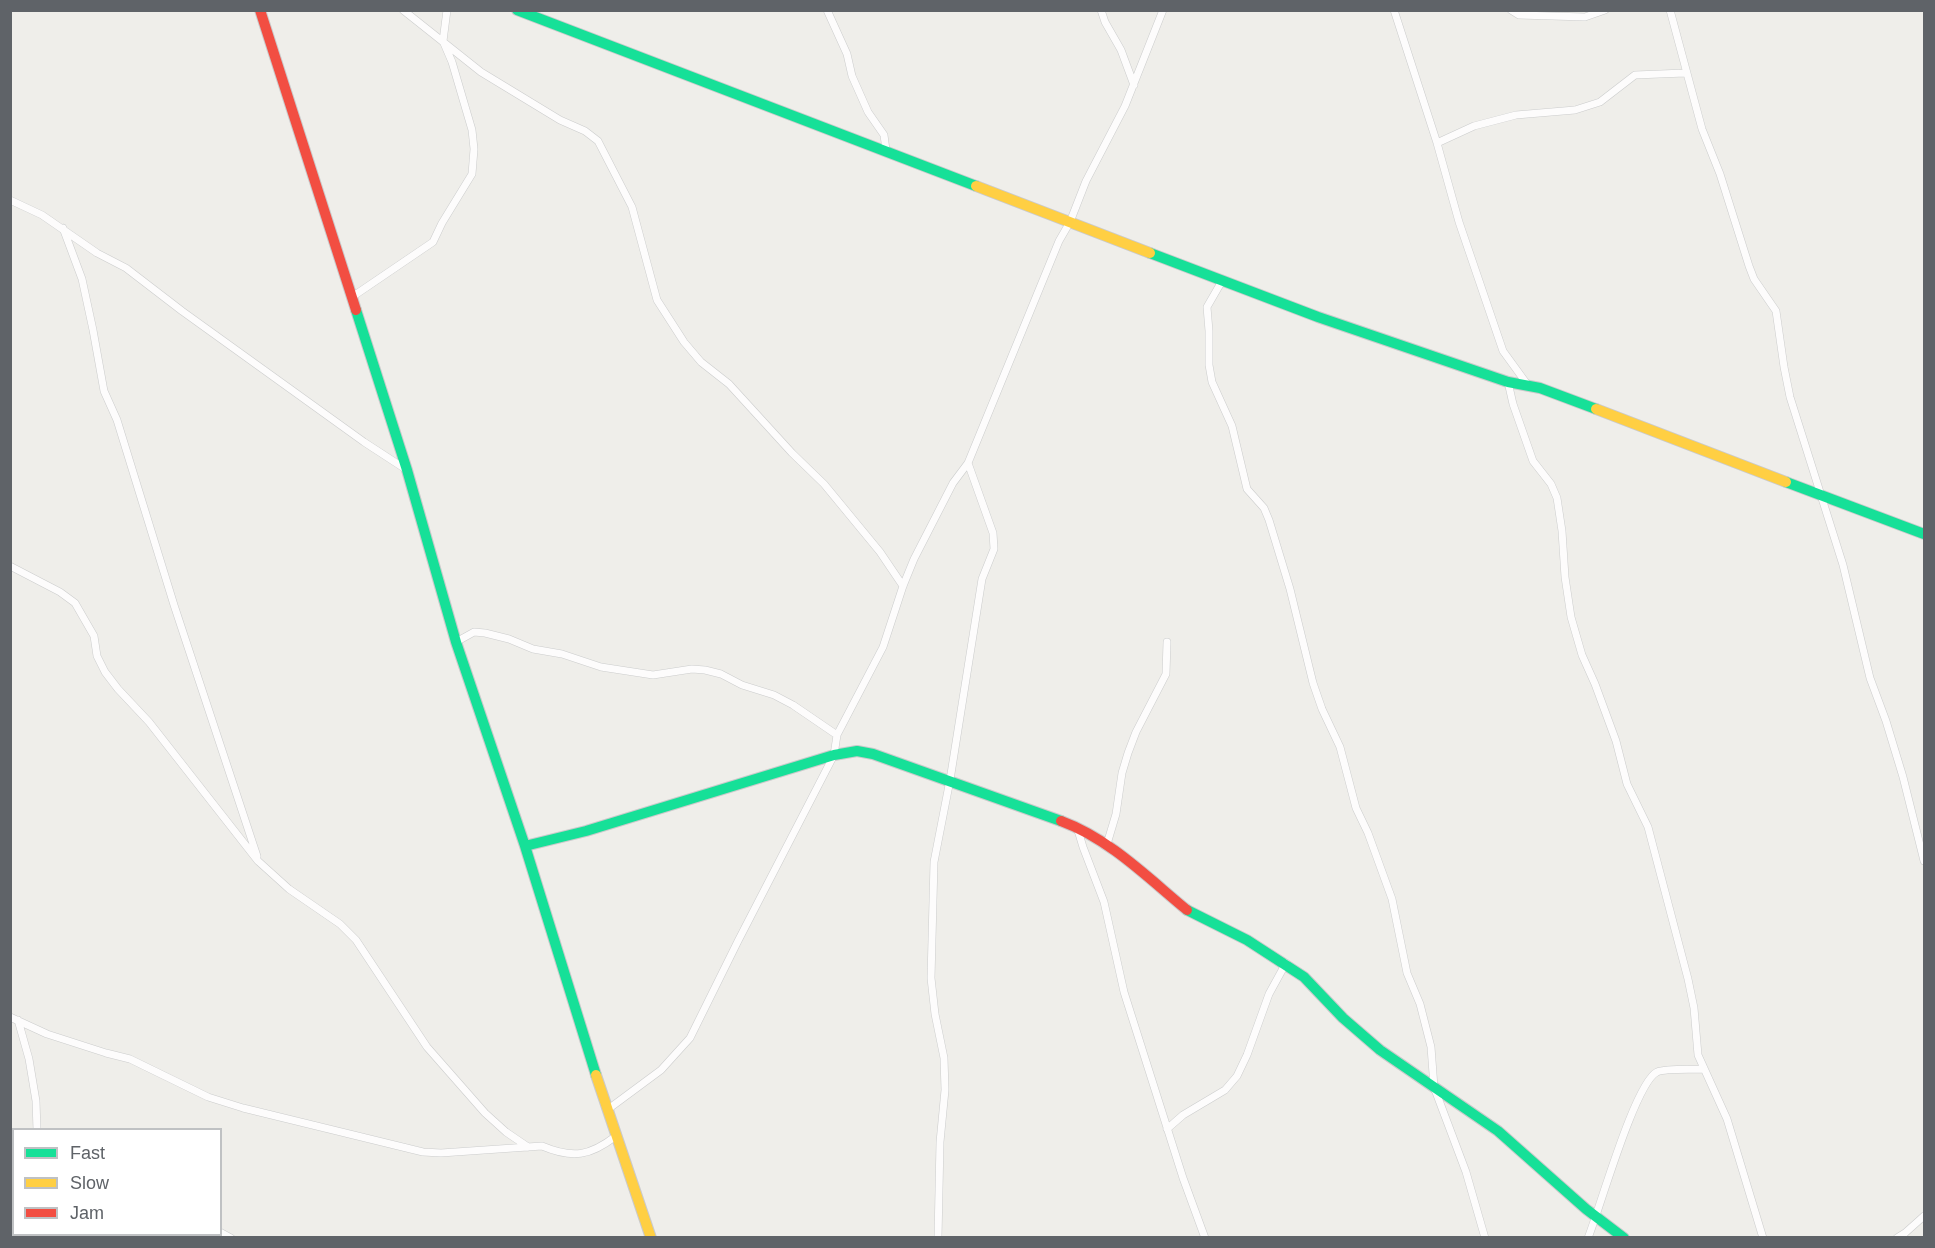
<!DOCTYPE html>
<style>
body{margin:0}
#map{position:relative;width:1935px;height:1248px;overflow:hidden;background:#efeeea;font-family:Arial,sans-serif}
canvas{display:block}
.frame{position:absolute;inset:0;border:12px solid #5f6368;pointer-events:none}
.legend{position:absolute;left:12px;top:1128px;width:210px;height:108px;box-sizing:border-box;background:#fff;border:2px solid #bfc1c3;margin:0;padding:8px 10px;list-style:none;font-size:18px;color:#5f6368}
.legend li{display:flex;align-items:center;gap:12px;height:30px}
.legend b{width:30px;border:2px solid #bfc1c3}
</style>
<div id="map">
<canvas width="1935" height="1248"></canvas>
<div class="frame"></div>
<ul class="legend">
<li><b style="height:8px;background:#16e098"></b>Fast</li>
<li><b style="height:8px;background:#ffcf43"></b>Slow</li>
<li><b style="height:8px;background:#f24e42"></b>Jam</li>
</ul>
</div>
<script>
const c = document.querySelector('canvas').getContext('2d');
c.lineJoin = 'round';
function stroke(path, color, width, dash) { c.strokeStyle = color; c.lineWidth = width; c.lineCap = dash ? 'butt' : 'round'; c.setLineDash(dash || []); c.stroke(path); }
const street = new Path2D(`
 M403 10 481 72 560 120 585 131 598 141 632 207 657 300 684 342 701 362 729 384 792 453 824 484 880 552 903 586
 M827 10 847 54 852 76 868 112 884 135 886 150
 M1101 10 1105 22 1121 50 1134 85
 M1394 10 1437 143 1459 222 1503 351 1527 384
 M1511 10 1519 15 1585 17 1605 10
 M1670 10 1702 129 1720 174 1749 266 1754 279 1776 311 1784 367 1790 397 1843 565 1870 678 1886 721 1903 777 1924 861
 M1437 143 1474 126 1516 115 1575 110 1600 102 1635 75 1685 73
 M10 200 42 215 97 253 126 268 182 311 364 442 407 470
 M63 228 82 279 93 330 104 391 117 420 174 605 257 856
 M1222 281 1207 307 1209 331V365L1212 382 1232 426 1247 489 1264 508 1269 520 1290 589 1313 683 1322 709 1340 747 1356 808 1368 833 1392 899 1407 973 1420 1004 1431 1047 1434 1087 1466 1172 1485 1238
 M352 297 433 242 442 223 472 174 474 149 472 130 452 62 443 41 447 10
 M1508 382 1513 404 1533 461 1551 484 1557 498 1562 531 1565 577 1571 617 1582 655 1595 684 1616 741 1627 784 1648 827 1688 979 1694 1008 1698 1055 1727 1119 1763 1238
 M10 566 60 592 75 603 94 636 97 656 105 672 118 689 149 722 258 861 289 889 340 924 356 940 427 1047 485 1113 506 1132 528 1147
 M456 642 474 632 485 633 509 639 533 649 562 654 601 667 653 675 692 669 705 670 721 674 742 685 774 695 793 705 837 735
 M1077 827 1083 847 1104 902 1124 992 1183 1178 1205 1238
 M1107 844 1116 814 1122 773 1128 753 1136 732 1166 674 1167 642
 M10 1017 47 1034 106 1053 130 1059 208 1097 243 1108 423 1152 441 1153 542 1146C573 1159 590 1156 616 1136
 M18 1020 29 1059 36 1101 37 1130
 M607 1110 661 1070 690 1038 738 941 834 755 837 735 883 647 903 586 914 559 953 483 968 463 1059 241 1070 222 1086 181 1125 106 1163 10
 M1167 1129 1183 1115 1225 1090 1237 1076 1247 1055 1269 994 1286 963
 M220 1232 231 1238
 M73 1234 74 1238
 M131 1238 140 1234
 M938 1238 940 1142 945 1090 944 1058 935 1014 931 978 934 862 950 780 982 579 994 549 993 533 968 463
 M1588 1238C1600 1208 1635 1083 1657 1072 1667 1068 1692 1070 1703 1069
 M1897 1238 1905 1233 1924 1216`);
const fast = new Path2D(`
 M517 10 976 186
 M1150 253 1318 317 1508 382 1540 388 1596 409
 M356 310 407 470 456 642 525 846 596 1075
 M1786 482 1924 534
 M525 846 586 831 834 755 857 751 873 754 1061 821
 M1187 910 1247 940 1304 977 1343 1018 1380 1050 1498 1131 1586 1209 1624 1238`);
const slow = new Path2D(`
 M976 186 1150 253
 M1596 409 1786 482
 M596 1075 651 1238`);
const jam = new Path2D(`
 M260 10 356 310
 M1061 821C1110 839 1148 878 1187 910`);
stroke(street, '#cbcccc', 8);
stroke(fast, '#cacacb', 12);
stroke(slow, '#cacacb', 12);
stroke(jam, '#cacacb', 12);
stroke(street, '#fdfcfc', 7);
stroke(fast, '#16e098', 10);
stroke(slow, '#ffcf43', 10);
stroke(jam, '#f24e42', 10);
</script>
